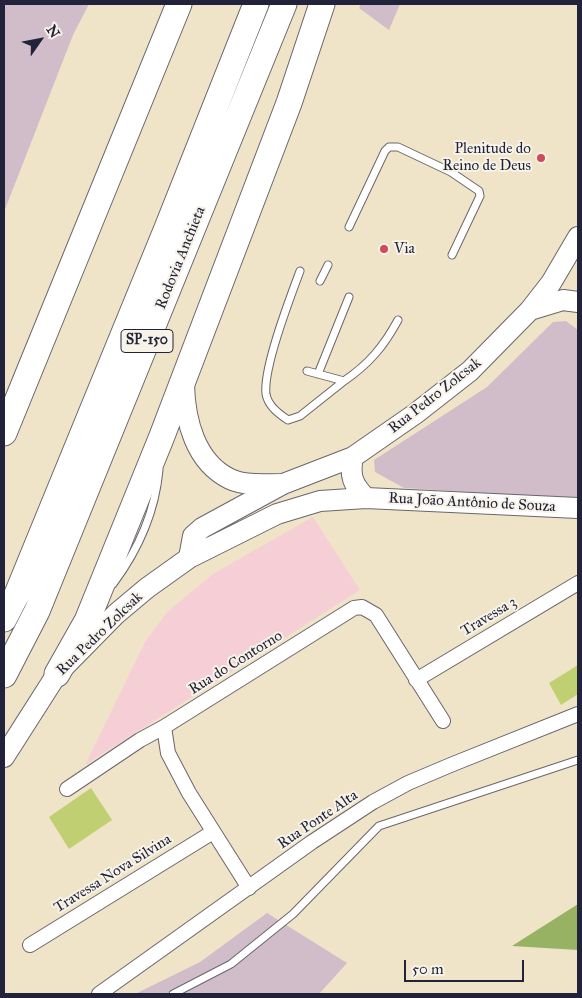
<!DOCTYPE html>
<meta charset="utf-8">
<style>
body{margin:0}
#map{position:relative;width:582px;height:998px;overflow:hidden;background:#efe4c8;font-family:"IM FELL Great Primer",serif}
canvas{display:block}
.frame{position:absolute;inset:0;border:5px solid #22223b;pointer-events:none}
.north{position:absolute;left:15px;top:15px;width:50px;height:50px;-webkit-text-stroke:4px #f7f3e8;paint-order:stroke;rotate:57deg;font-size:14px;font-weight:700;line-height:20px;text-align:center;color:#22223b}
.north::after{content:'';display:block;margin:auto;width:18px;height:22px;background:#22223b;clip-path:polygon(50% 0,100% 100%,50% 72%,0 100%)}
.scale{position:absolute;left:404px;top:960px;width:120px;height:22px;box-sizing:border-box;border:2px solid #22223b;border-top:0;padding-left:6px;font-size:15px;line-height:18px;white-space:nowrap;color:#22223b;-webkit-text-stroke:4px #f7f3e8;paint-order:stroke}
</style>
<div id="map">
<canvas width="582" height="998"></canvas>
<div class="frame"></div>
<div class="north">N</div>
<div class="scale">50 m</div>
</div>
<script>
const c = document.querySelector('canvas').getContext('2d');
c.lineJoin = 'round';
function fillPath(path, color) { c.fillStyle = color; c.fill(path, 'evenodd'); }
function stroke(path, color, width, dash) { c.strokeStyle = color; c.lineWidth = width; c.lineCap = dash ? 'butt' : 'round'; c.setLineDash(dash || []); c.stroke(path); }
function label(font, color, halo, rows, align = 'center') {
  c.font = font + ' "IM FELL Great Primer",serif'; c.lineWidth = 4; c.setLineDash([]); c.textBaseline = 'middle'; c.strokeStyle = halo; c.fillStyle = color; for (const [text, x, y, turn = 0] of rows) {
    c.save(); c.translate(x, y); c.rotate((+turn || 0) * Math.PI / 180); c.textAlign = isNaN(turn) ? turn : align; if (halo) c.strokeText(text, 0, 0); c.fillText(text, 0, 0); c.restore();
  }
}
fillPath(new Path2D(`
 M313 517 360 590 85 765 145 642 167 612 213 574Z`), '#f6cfd6');
fillPath(new Path2D(`
 M4 4H89L73 35 4 212Z
 M361 4H400L389 30 359 8Z
 M566 321 578 330V499L404 488 375 472 374 460 487 387 553 322Z
 M267 913 347 963 319 994H135L200 962Z`), '#d1bdc9');
fillPath(new Path2D(`
 M578 665V694L561 705 549 683Z
 M91 788 112 820 69 849 49 817Z`), '#bfcf71');
fillPath(new Path2D(`
 M578 904V950L512 946Z`), '#97b263');
const service = new Path2D(`
 M349 227 385 151 389 147H398L451 172 479 191 480 196 452 255
 M300 271C290 298 263 368 266 394 268 406 279 414 288 420L300 416 344 381
 M320 281 328 265
 M307 371 344 381C369 364 384 346 398 320
 M318 374 349 297
 M113 584C139 549 155 513 159 470
 M173 994 231 964 293 914 379 826 578 760`);
const minor = new Path2D(`
 M416 680 578 583
 M164 727 168 753 189 793 249 888
 M67 789 140 740 164 727 354 608 362 607 376 615 443 721
 M30 945 213 832
 M99 994 312 842 373 802 408 783 453 764 578 714`);
const secondary = new Path2D(`
 M530 310 551 283 578 237
 M184 385C185 420 195 462 230 479 245 486 264 484 281 484
 M353 457C349 476 353 485 366 498
 M189 558 193 536 202 528 283 484 353 457 415 414 470 371 530 310 563 300 578 302
 M4 757 57 674 116 614 147 588 189 558 277 514 320 501 366 498 578 508`);
const motorway = new Path2D(`
 M4 433 179 4
 M4 619 17 594 167 228 256 4
 M57 674 87 621 162 436 289 103 322 4
 M4 675 37 611 284 4`);
stroke(service, '#6a666c', 9);
stroke(minor, '#6a666c', 16);
stroke(secondary, '#6a666c', 22);
stroke(motorway, '#6a666c', 27);
stroke(service, '#fff', 7);
stroke(minor, '#fff', 14);
stroke(secondary, '#fff', 20);
stroke(motorway, '#fff', 25);
for (const [x, y, r, color] of [
 [541,158,5,"#d1495b"],
 [384,249,5,"#d1495b"]
]) { const dot = new Path2D(); dot.arc(x, y, r, 0, 2 * Math.PI); c.fillStyle = color; c.fill(dot); stroke(dot, '#f7f3e8', 2); }
for (const [x, y, w] of [
 [147,341,52]
]) { const box = new Path2D(); box.roundRect(x - w / 2, y - 11.5, w, 23, 4); c.fillStyle = '#f7f3e8'; c.fill(box); stroke(box, '#22223b', 1); }
label('bold 14px', '#22223b', null, [
 ["SP-150",147,341]
]);
label('15px', '#22223b', '#f7f3e8', [
 ["Plenitude do",531,149],
 ["Reino de Deus",531,166],
 ["Via",394,249,"left"]
], 'right');
label('15px', '#22223b', '#f7f3e8', [
 ["Rodovia Anchieta",181,258,-68],
 ["Rua Pedro Zolcsak",435,396,-38],
 ["Rua João Antônio de Souza",472,503,3],
 ["Travessa 3",489,617,-31],
 ["Rua Pedro Zolcsak",100,634,-44],
 ["Rua do Contorno",236,663,-32],
 ["Rua Ponte Alta",318,820,-34],
 ["Travessa Nova Silvina",113,874,-32]
]);
</script>
